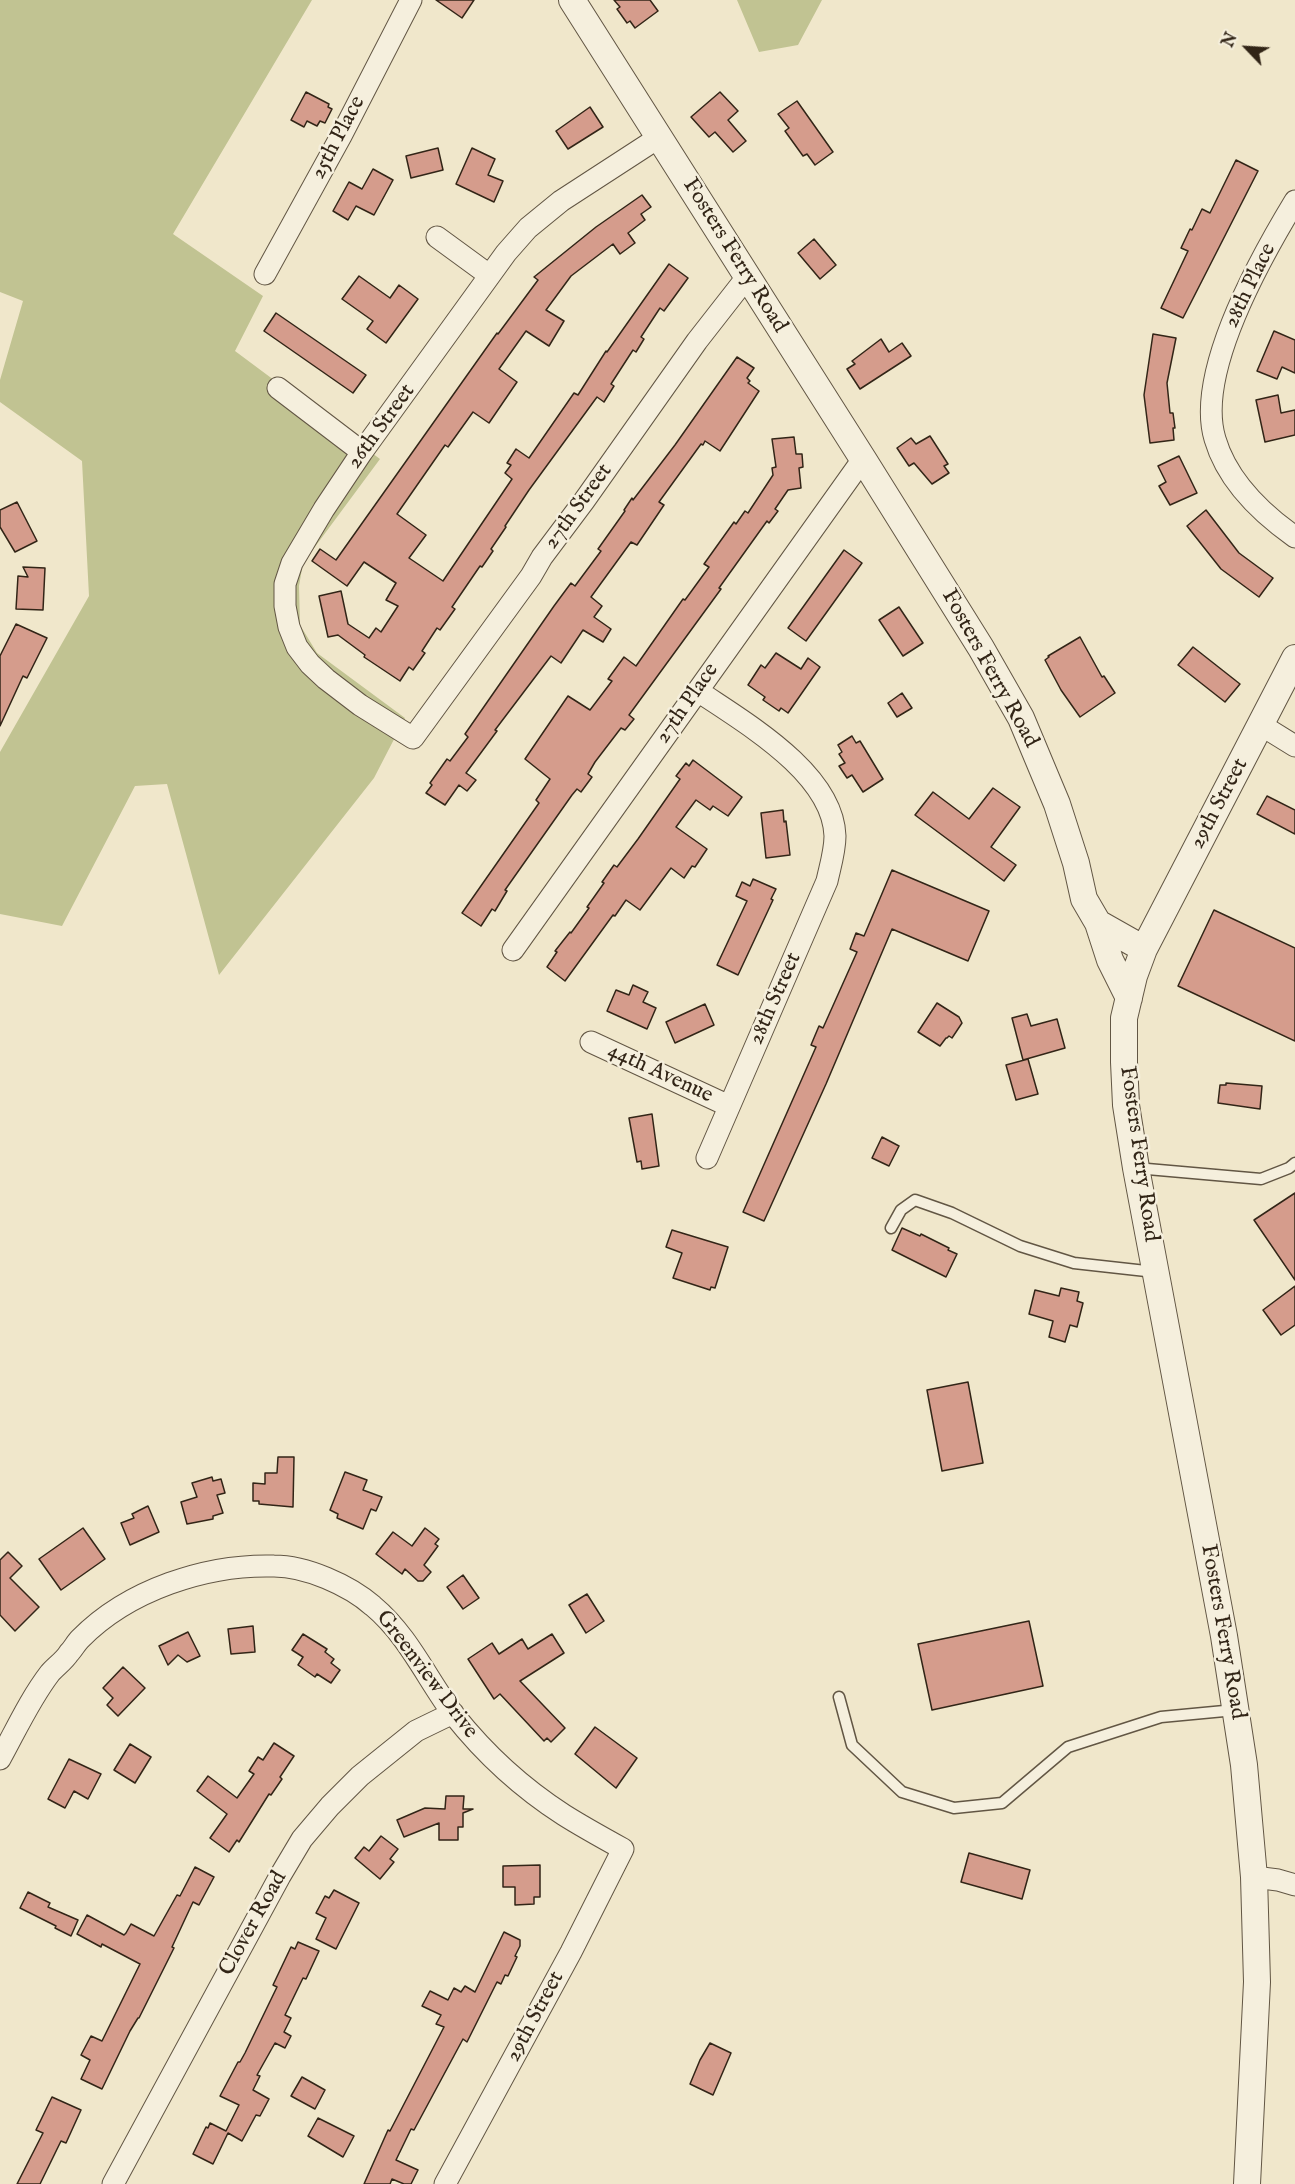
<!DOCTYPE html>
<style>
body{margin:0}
#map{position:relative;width:1295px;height:2184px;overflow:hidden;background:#f0e7cb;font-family:"IM FELL English",serif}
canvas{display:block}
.north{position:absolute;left:1217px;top:18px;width:60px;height:60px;-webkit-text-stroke:4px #f5efdd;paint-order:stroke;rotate:295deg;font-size:16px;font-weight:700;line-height:24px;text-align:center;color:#322517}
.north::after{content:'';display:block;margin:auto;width:21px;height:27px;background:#322517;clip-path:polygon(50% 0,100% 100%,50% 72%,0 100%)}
</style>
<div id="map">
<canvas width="1295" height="2184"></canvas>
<div class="north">N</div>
</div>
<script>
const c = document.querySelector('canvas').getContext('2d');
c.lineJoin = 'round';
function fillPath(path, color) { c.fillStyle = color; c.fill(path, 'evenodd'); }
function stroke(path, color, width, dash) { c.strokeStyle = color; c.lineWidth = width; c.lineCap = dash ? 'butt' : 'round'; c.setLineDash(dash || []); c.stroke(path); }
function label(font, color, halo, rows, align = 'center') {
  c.font = font + ' "IM FELL English",serif'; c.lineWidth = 5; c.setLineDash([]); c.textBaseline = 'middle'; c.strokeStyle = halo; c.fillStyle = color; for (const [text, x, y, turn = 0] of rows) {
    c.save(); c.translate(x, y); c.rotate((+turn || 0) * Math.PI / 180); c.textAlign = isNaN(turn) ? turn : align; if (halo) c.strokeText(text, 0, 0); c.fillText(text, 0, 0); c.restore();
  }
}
fillPath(new Path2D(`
 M0 0H312L173 234 263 296 235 351 380 459 303 563 299 586 300 625 317 653 405 718 374 778 219 975 167 784 135 786 62 926 0 914V752L89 596 82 461 0 402V380L23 301 0 292Z
 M737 0H822L798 45 759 52Z`), '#c1c392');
const building = new Path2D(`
 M436 0H474L462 18Z
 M614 0H650L658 11 635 28 630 21 627 23 617 9 620 7Z
 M306 92 329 104 328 107 332 109 325 123 320 121 317 126 307 121 304 127 291 120Z
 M720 92 738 111 728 120 746 141 733 152 715 132 709 137 691 117Z
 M797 101 833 152 815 165 807 154 803 156 785 131 789 128 778 114Z
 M590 107 603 127 568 149 556 131Z
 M438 148 443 170 411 178 406 156Z
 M472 148 495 159 488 175 503 181 494 202 456 184Z
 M1236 160 1258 171 1183 318 1161 308 1188 251 1181 248 1190 229 1192 230 1202 209 1210 213Z
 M373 169 393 180 374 215 356 206 348 220 333 211 349 182 362 189Z
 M642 195 651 207 641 214 645 220 628 233 635 243 620 254 613 244 571 276 546 310 564 321 549 346 526 331 499 369 517 382 489 423 473 412 448 447 445 445 397 514 426 535 409 558 443 581 512 479 505 473 511 465 507 463 516 449 529 458 574 393 578 395 606 351 607 352 669 264 688 278 664 311 660 308 641 337 644 339 636 352 633 350 611 384 614 386 604 402 597 397 529 490 505 526 506 527 491 549 493 551 482 567 480 566 452 607 455 609 440 630 437 628 422 651 425 653 413 670 409 667 400 681 364 657 365 655 338 635 328 637 319 596 341 591 348 624 369 638 376 628 381 632 398 606 386 600 396 583 364 562 347 586 312 561 320 549 336 560 497 333 498 334 538 280 534 277 596 227Z
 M814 239 836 265 820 279 798 253Z
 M359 276 390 298 399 285 418 299 386 343 367 329 373 321 342 299Z
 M276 313 366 375 353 393 264 331Z
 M1274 331 1295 340V373L1282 367 1277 379 1257 371Z
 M1153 334 1176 338 1167 383 1170 413H1173L1175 428H1173L1174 440 1150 443 1144 395Z
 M881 339 889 352 902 343 911 356 860 389 847 369 855 364 852 361Z
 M737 357 754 368 747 378 750 381 748 383 759 391 720 451 705 441 703 445 701 444 659 502 664 505 637 545 631 542 591 597 602 606 594 617 611 629 603 642 583 630 561 663 551 656 495 730 497 731 466 773 476 780 467 791 459 785 445 805 426 793 432 785 430 783 447 759 450 761 468 737 465 734 554 606 571 583 575 586 601 551 598 549 625 511 624 510 632 498 633 500 675 445Z
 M1278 395 1281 413 1295 410V435L1265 442 1256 400Z
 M930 436 948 464 944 466 949 473 932 484 914 463 909 466 897 448 911 438 916 444Z
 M794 437 796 454H802L803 467 799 468 801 488 788 490 775 509 778 511 769 523 767 521 719 588 721 589 629 715 634 719 625 730 621 728 595 762 588 774 592 777 581 792 577 789 572 795 505 890 507 891 495 911 492 909 481 926 462 913 539 803 536 800 550 779 525 759 568 696 590 710 612 681 608 679 624 657 636 666 683 599 685 600 709 567 704 564 734 522 736 524 745 511 748 513 773 475 772 468 776 467 772 439Z
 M1179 456 1197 493 1170 505 1159 486 1166 482 1158 466Z
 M17 502 37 541 15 552 0 527V510Z
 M1206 510 1239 553 1273 578 1259 597 1221 569 1187 526Z
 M844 550 862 563 806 641 788 628Z
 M23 567 45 568 43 610 16 609 18 576 28 577Z
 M899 607 923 643 903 656 879 620Z
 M16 624 47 638 27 678 23 676 0 726V656Z
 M1080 637 1102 677 1104 676 1115 693 1080 717 1061 690 1045 660 1049 657 1048 656Z
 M1193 647 1240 684 1225 702 1178 665Z
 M776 653 801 669 808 658 820 667 788 713 781 708 779 711 763 700 765 697 748 685 761 665 765 668Z
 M902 693 912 708 897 717 888 703Z
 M852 736 856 743 860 741 883 779 863 792 852 775 847 778 839 766 845 763 839 754 842 752 838 745Z
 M693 760 742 797 728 816 713 806 710 810 696 800 676 827 707 849 695 867 692 866 684 878 671 868 640 910 626 900 615 916 613 915 565 981 547 967 557 952 555 951 570 932 571 933 589 908 587 907 604 883 602 882 614 865 617 867 638 839 680 779 676 776 686 763 689 766Z
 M993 788 1020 807 991 847 1016 865 1004 881 915 815 933 792 969 819Z
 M1267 796 1295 810V834L1257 814Z
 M783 810 784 822 786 821 790 855 766 858 761 813Z
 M892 870 989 911 968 961 892 929 826 1084 764 1221 743 1212 816 1047 811 1045 819 1026 823 1028 857 952 850 949 856 933 864 936Z
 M753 879 776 889 771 899 773 900 738 975 717 965 747 901 736 896 742 882 750 886Z
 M1214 910 1295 948V1041L1178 986Z
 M633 985 648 992 643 1002 656 1008 647 1029 607 1011 616 990 629 995Z
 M937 1003 959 1017 962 1023 952 1038 949 1036 947 1038H946L940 1046 918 1032Z
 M705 1004 714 1025 675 1043 666 1022Z
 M1027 1014 1031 1026 1057 1019 1065 1048 1023 1060 1012 1018Z
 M1028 1059 1038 1094 1016 1100 1006 1065Z
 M1226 1083 1262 1086 1260 1109 1218 1103 1220 1085H1226Z
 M652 1114 659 1166 642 1169 641 1161 637 1162 629 1118Z
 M882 1137 899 1146 889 1166 872 1158Z
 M1295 1193V1280L1254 1220Z
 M902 1228 920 1236 921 1234 949 1248 948 1250 957 1254 946 1277 892 1250Z
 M672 1230 728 1247 715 1288 711 1287 710 1290 673 1278 682 1253 666 1247Z
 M1295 1286V1325L1281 1335 1263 1310Z
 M1061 1288 1079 1292 1077 1301 1083 1303 1077 1327 1070 1325 1065 1342 1049 1337 1053 1321 1029 1314 1035 1290 1059 1296Z
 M968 1382 983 1463 942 1471 927 1390Z
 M278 1457H294L293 1507 259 1504V1501H253V1483L265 1484V1473H277Z
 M345 1472 367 1480 363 1490 382 1497 376 1511 371 1509 363 1529 337 1518 338 1514 330 1510Z
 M212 1477 213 1481 221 1479 225 1493 217 1495 223 1513 213 1516V1519L187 1524 181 1502 197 1497 192 1483Z
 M148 1506 159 1532 130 1545 121 1523 134 1518 132 1514Z
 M83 1528 105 1559 61 1590 39 1559Z
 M425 1528 439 1539 435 1544 438 1546 424 1565 431 1572 423 1581H418L405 1569 402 1574 376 1554 393 1532 412 1546Z
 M8 1552 22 1566 10 1578 39 1607 15 1631 0 1615V1560Z
 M463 1575 479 1598 463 1609 447 1587Z
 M587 1594 604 1621 586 1633 569 1605Z
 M1029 1621 1043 1686 932 1710 918 1644Z
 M253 1626 255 1652 231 1654 228 1629Z
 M188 1632 200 1656 187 1662 178 1655 168 1665 159 1646Z
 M303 1634 327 1649 325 1652 334 1659 331 1663 340 1670 331 1683 317 1674 315 1677 298 1665 303 1657 292 1650Z
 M552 1634 564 1653 520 1681 565 1728 551 1742 547 1738 544 1741 500 1694 494 1699 468 1659 492 1643 499 1654 522 1639 528 1649Z
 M123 1667 145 1688 118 1716 107 1705 113 1698 103 1688Z
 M595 1727 637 1758 616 1788 575 1754Z
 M274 1743 294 1756 280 1777 282 1779 271 1795 269 1794 239 1842 237 1840 229 1852 210 1838 227 1814 197 1791 208 1776 237 1798 254 1774 249 1771 258 1757 263 1760Z
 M130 1744 151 1757 135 1783 114 1770Z
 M69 1759 101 1774 88 1799 74 1791 65 1808 48 1799Z
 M446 1796H464L463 1809H473L463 1813V1827H458V1840H439V1823L404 1837 397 1820 425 1808 445 1809Z
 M381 1836 398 1849 390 1859 394 1862 380 1879 355 1858 364 1847 369 1851Z
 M969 1853 1030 1870 1022 1899 961 1882Z
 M540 1865V1897H534V1904L515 1905V1887H503V1866Z
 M195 1867 214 1877 199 1905 193 1902 172 1947 174 1948 139 2018H138L130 2031 102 2089 81 2079 90 2060 81 2055 91 2036 102 2041 140 1964 102 1944 101 1947 77 1934 87 1915 124 1935 126 1933 131 1924 154 1936 177 1895 180 1896Z
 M334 1890 359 1903 336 1949 316 1939 326 1918 316 1913 325 1896 329 1898Z
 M28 1892 50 1903 48 1907 78 1920 71 1936 55 1928 56 1926 20 1908Z
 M504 1932 520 1940V1946L515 1956 517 1957 508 1976 505 1975 501 1984 497 1982 467 2042 463 2039 414 2130 411 2129 396 2160 418 2170 411 2184H404L392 2179 390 2184H364L388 2130 390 2131 444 2027 436 2024 441 2015 422 2006 430 1991 448 2000 454 1988 461 1992 465 1986 475 1992Z
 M298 1942 319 1951 306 1979 303 1978 285 2015 291 2018 284 2032 291 2036 285 2048 275 2043 257 2075 260 2076 253 2090 269 2099 260 2116 256 2115 242 2141 228 2133 213 2164 193 2154 206 2127 208 2128 210 2123 226 2131 239 2105 220 2096 238 2062H240L245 2053 277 1987 273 1985 291 1947 295 1949Z
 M710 2043 731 2053 713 2095 690 2084 700 2060Z
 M302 2077 325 2090 315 2109 291 2096Z
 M52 2097 81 2110 66 2143 61 2141 40 2184H17L43 2133 36 2130Z
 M318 2118 354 2136 343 2157 308 2136Z`);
fillPath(building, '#d59c8c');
stroke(building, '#322517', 1.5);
const service = new Path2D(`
 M1136 1168 1261 1179 1289 1168 1295 1163
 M891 1228 901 1210 915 1200 952 1213 1020 1246 1074 1263 1155 1272
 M839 1697 852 1745 902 1792 954 1808 1002 1803 1068 1747 1161 1717 1235 1710`);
const minor = new Path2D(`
 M658 138 561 201 528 228 506 253 362 452 324 509 292 563 285 584V606L289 627 297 647 310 664 326 679 360 705 413 738 531 576 542 557 584 501 697 341 747 277
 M1295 201C1261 257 1195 373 1215 439 1227 480 1261 513 1295 537
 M437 237 489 275
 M265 274 341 136 411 0
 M278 388 362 452
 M698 691C745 723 833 773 835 836 835 851 830 867 827 881L707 1158
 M1261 725 1295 746
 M513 950 863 459
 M591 1042 729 1106
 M0 1759C16 1730 30 1699 50 1673 56 1666 64 1661 69 1653 73 1649 76 1643 80 1639 128 1590 206 1564 274 1566 306 1566 349 1585 373 1606 408 1635 427 1679 454 1715 485 1754 522 1788 564 1815 583 1827 603 1838 623 1849L571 1952 445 2184
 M1254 1877 1278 1880 1295 1885
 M113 2184 280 1876 302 1839 330 1806 360 1776 416 1731 453 1713`);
const tertiary = new Path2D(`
 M572 0 863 459 981 648 1021 718 1057 804 1076 863 1084 899 1098 923 1144 949
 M1098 923 1110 960 1129 998
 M1247 2184 1257 1982 1254 1877 1244 1765 1224 1636 1136 1168 1126 1105 1124 1062V1018L1134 976 1144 949 1295 658`);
stroke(service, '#625644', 13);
stroke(minor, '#625644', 23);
stroke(tertiary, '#625644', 28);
stroke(service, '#f5efdd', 10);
stroke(minor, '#f5efdd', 21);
stroke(tertiary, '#f5efdd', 26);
label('22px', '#322517', '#f5efdd', [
 ["25th Place",339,138,-62],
 ["Fosters Ferry Road",734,256,58],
 ["28th Place",1251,286,-64],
 ["26th Street",382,427,-54],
 ["27th Street",579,507,-54],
 ["Fosters Ferry Road",989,669,61],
 ["27th Place",688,704,-55],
 ["29th Street",1220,804,-62],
 ["28th Street",776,999,-66],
 ["44th Avenue",660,1074,25],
 ["Fosters Ferry Road",1138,1154,82],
 ["Fosters Ferry Road",1222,1632,80],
 ["Greenview Drive",426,1675,53],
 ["Clover Road",254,1924,-61],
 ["29th Street",536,2017,-62]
]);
</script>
